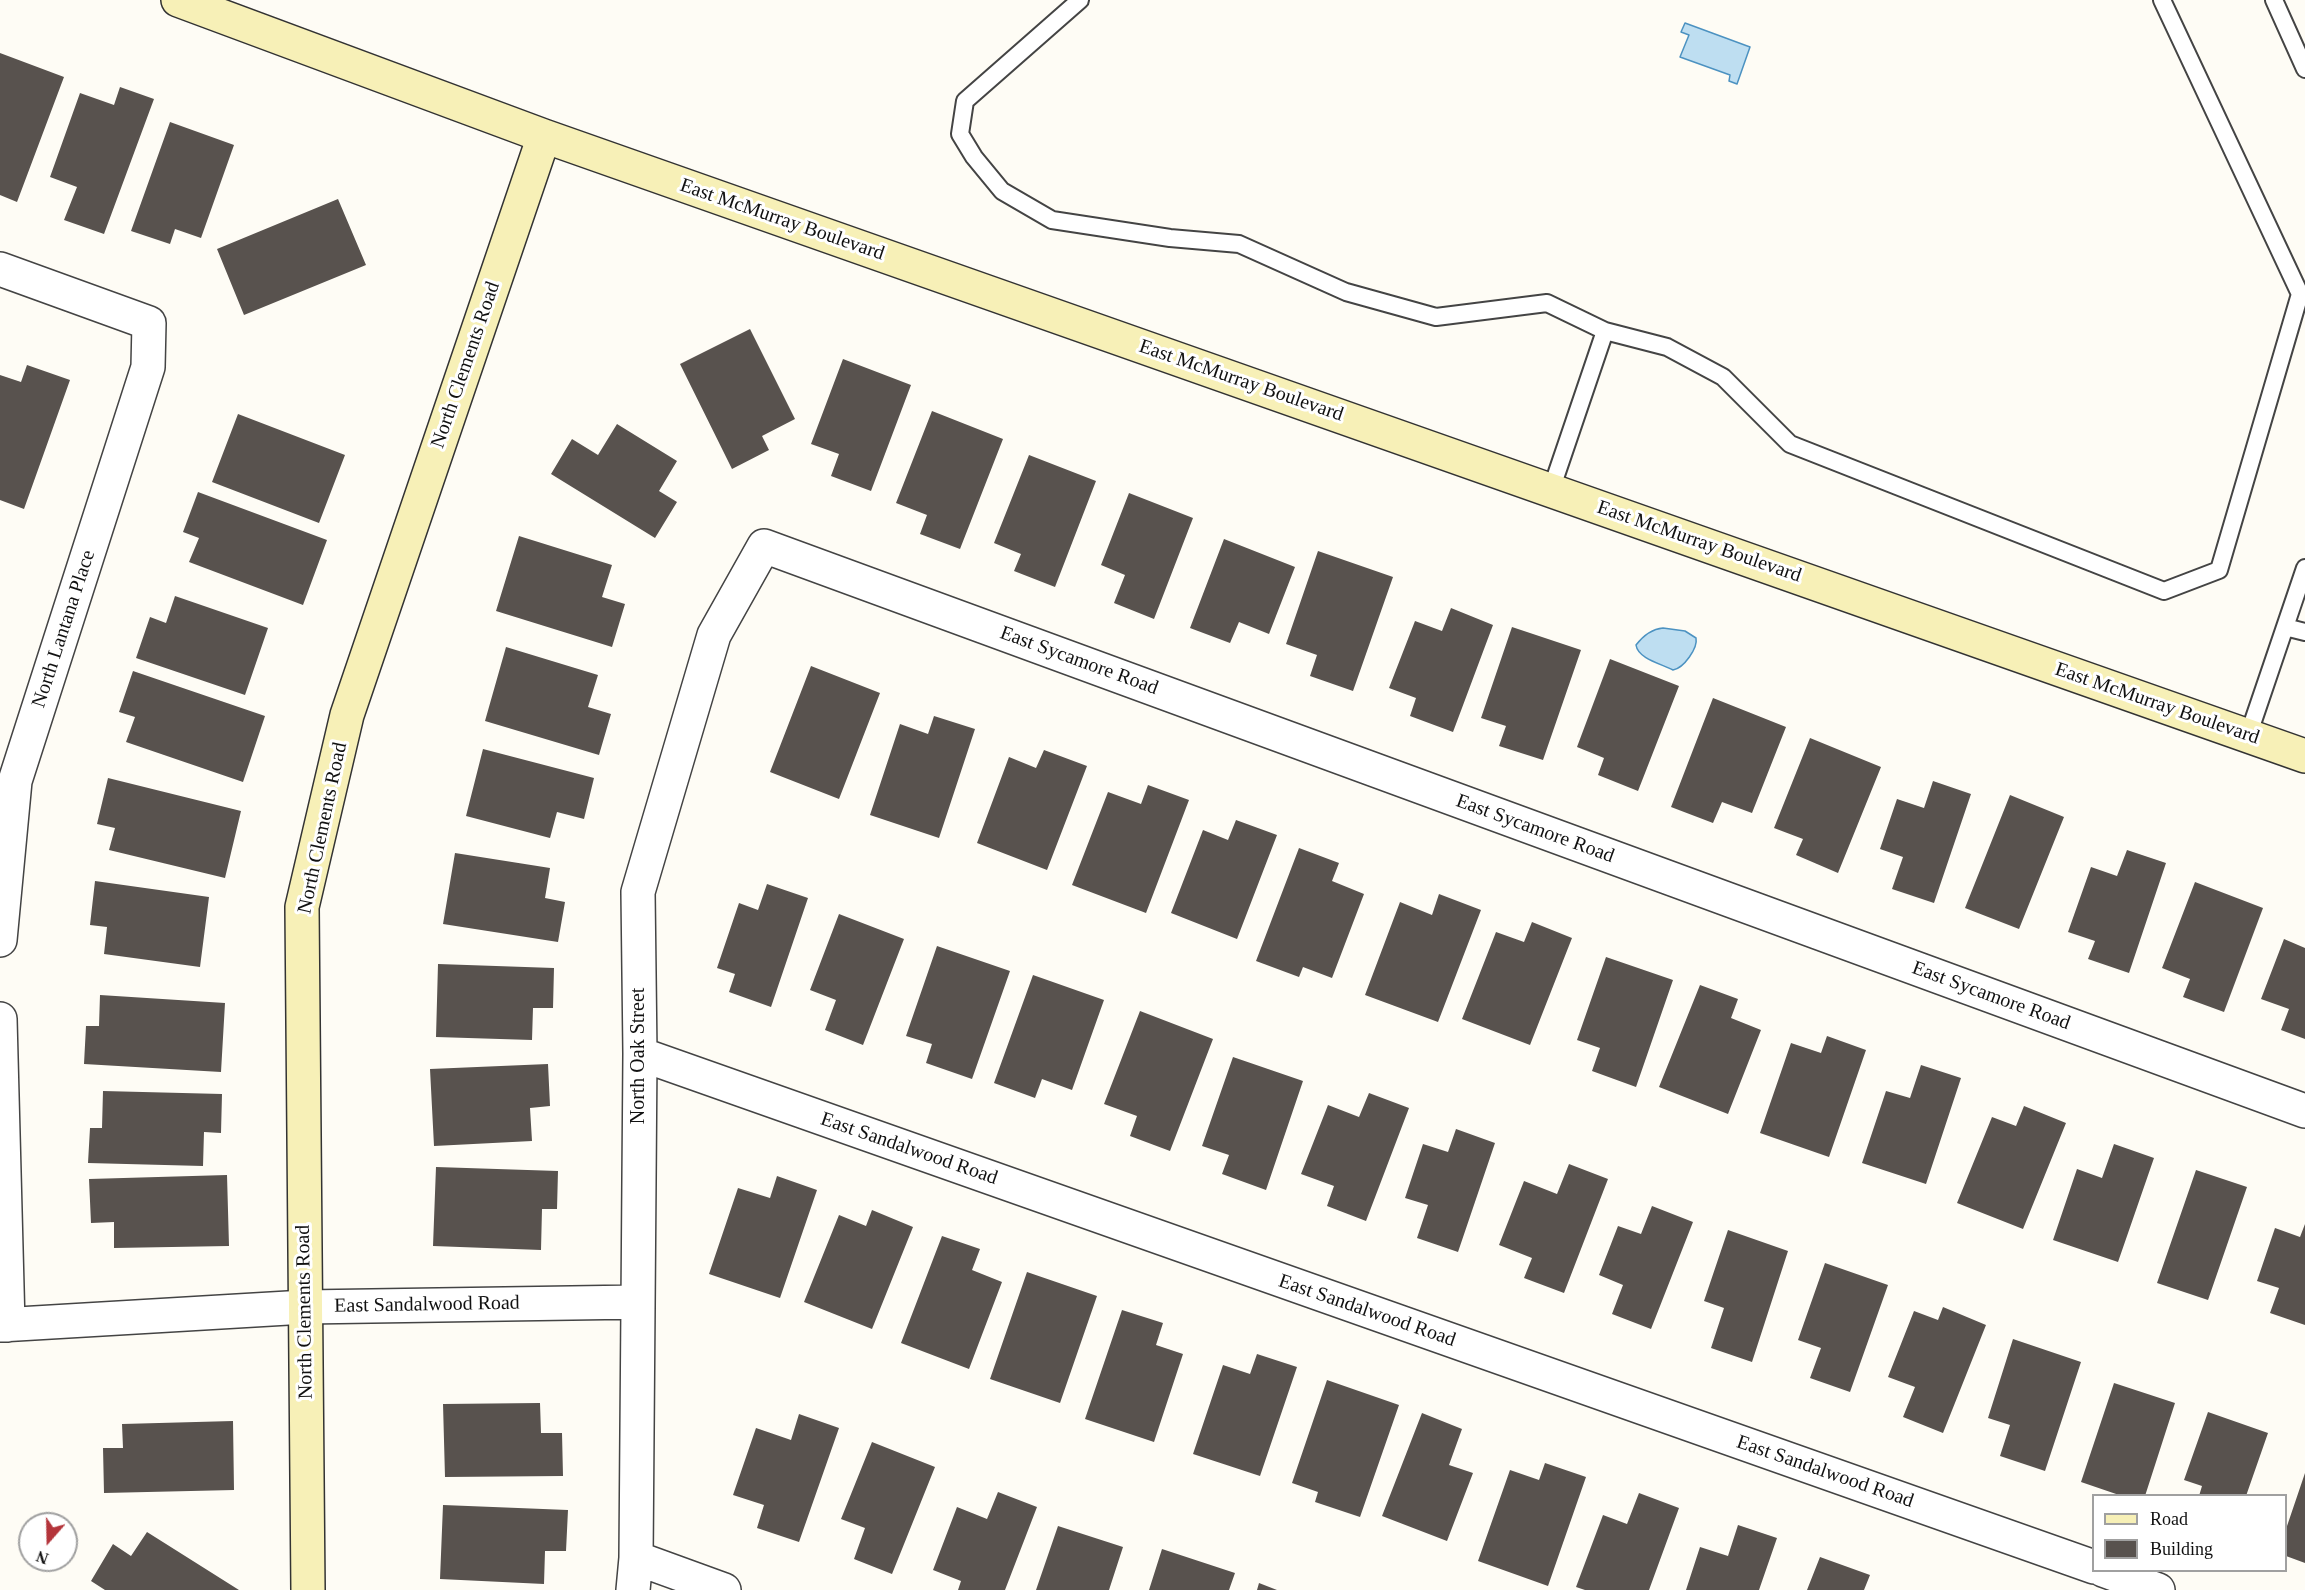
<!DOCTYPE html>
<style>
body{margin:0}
#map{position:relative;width:2305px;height:1590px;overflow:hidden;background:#fefcf5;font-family:Georgia,serif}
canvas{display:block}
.legend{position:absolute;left:2092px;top:1494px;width:195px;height:78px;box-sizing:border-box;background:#fff;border:2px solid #a0a0a0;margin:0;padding:8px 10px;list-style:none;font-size:18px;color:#111}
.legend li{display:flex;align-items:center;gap:12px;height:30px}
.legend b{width:30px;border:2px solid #a0a0a0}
.north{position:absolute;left:18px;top:1512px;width:60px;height:60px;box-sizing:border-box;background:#fff;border:2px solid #a0a0a0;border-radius:50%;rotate:200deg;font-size:16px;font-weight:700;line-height:24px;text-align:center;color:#111}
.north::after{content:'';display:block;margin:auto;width:21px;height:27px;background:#b4353b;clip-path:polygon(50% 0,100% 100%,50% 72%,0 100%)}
</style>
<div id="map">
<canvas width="2305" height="1590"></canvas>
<ul class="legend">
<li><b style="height:8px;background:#f7f0b7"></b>Road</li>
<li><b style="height:16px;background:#58524e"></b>Building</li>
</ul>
<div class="north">N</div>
</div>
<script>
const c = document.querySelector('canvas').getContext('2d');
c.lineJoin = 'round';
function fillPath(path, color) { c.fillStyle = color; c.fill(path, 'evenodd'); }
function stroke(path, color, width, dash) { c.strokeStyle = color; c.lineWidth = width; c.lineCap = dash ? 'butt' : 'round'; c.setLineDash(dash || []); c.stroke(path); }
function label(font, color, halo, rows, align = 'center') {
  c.font = font + ' Georgia,serif'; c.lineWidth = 6; c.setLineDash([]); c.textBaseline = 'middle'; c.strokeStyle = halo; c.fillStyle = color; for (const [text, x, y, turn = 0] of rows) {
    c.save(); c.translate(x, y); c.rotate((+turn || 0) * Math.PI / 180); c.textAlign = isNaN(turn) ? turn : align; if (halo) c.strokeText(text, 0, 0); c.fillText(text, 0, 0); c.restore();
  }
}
const water = new Path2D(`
 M1685 23 1750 47 1737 84 1729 81 1730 75 1680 57 1689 35 1681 32Z
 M1663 628 1685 631 1696 638C1698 648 1684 668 1673 670 1662 664 1638 659 1636 645 1643 636 1651 629 1663 628Z`);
fillPath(water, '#bedef1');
stroke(water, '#4c92c1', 1.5);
fillPath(new Path2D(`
 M0 53 64 77 17 202 0 195Z
 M120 87 154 99 104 234 64 220 77 187 50 177 80 93 114 105Z
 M170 122 234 145 201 238 175 229 170 244 131 231Z
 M338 199 366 265 244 315 217 249Z
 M750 329 795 419 762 436 769 450 732 469 680 364Z
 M843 359 911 385 871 491 831 476 839 454 811 444Z
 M27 365 70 380 24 509 0 500V375L21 382Z
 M932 411 1003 439 960 549 920 534 927 515 896 503Z
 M238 414 345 455 319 523 212 482Z
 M617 424 677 461 659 491 677 502 655 538 551 474 572 439 598 455Z
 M1029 455 1096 481 1055 587 1014 571 1021 554 994 543Z
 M198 492 327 540 303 605 189 562 199 538 183 532Z
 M1129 493 1193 518 1154 619 1114 603 1125 575 1101 565Z
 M519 536 612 565 602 597 625 604 612 647 496 611Z
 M1224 539 1295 567 1269 634 1239 622 1230 643 1190 628Z
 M1318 551 1393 577 1353 691 1310 676 1317 655 1286 644Z
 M175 596 268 628 245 695 136 658 150 617 166 623Z
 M1451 608 1493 625 1453 732 1410 716 1416 698 1389 688 1415 621 1442 631Z
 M1512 627 1581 650 1543 760 1499 746 1506 726 1481 718Z
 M506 647 598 675 588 707 611 714 599 755 485 721Z
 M1610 659 1679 686 1638 791 1598 775 1604 758 1577 747Z
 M811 666 880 693 839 799 770 772Z
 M133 671 265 716 243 782 126 742 135 717 119 712Z
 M1713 698 1786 727 1752 813 1722 802 1713 823 1671 807Z
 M934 716 975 729 939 838 870 815 900 724 928 734Z
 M1810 738 1881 767 1838 873 1796 855 1803 839 1774 828Z
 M483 749 594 778 584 819 557 812 550 838 466 816Z
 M1044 750 1087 766 1047 870 977 843 1009 757 1036 768Z
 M108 778 241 811 225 878 109 850 115 828 97 824Z
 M1933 781 1971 794 1934 903 1892 889 1903 857 1880 849 1897 799 1924 808Z
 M1148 785 1189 800 1146 913 1072 885 1108 792 1141 804Z
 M2010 795 2064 817 2019 929 1965 908Z
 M1236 820 1277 835 1237 939 1171 913 1203 830 1228 840Z
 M1299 848 1339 863 1332 881 1364 894 1332 978 1303 967 1299 977 1256 961Z
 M2127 850 2166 863 2129 973 2088 959 2095 941 2068 932 2091 867 2117 876Z
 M455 853 550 868 545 898 565 902 558 942 443 924Z
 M95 881 209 897 200 967 104 954 107 927 90 925Z
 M2195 882 2263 908 2224 1012 2183 997 2190 979 2162 968Z
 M767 884 808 898 771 1007 729 992 735 974 717 968 739 903 758 910Z
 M1439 894 1481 910 1438 1022 1365 995 1400 902 1432 915Z
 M839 914 904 939 863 1045 825 1030 836 1000 810 990Z
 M1532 922 1572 938 1530 1045 1462 1019 1496 932 1524 942Z
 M2284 939 2305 948V1039L2281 1030 2289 1009 2261 999Z
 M937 946 1010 971 972 1079 926 1063 932 1044 906 1036Z
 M1606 957 1673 980 1636 1087 1592 1071 1600 1048 1577 1040Z
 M438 964 554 968 553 1008H533L532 1040 436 1037Z
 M1033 975 1104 1000 1072 1090 1042 1079 1035 1098 994 1083Z
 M1700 985 1738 999 1731 1018 1761 1030 1728 1114 1659 1087Z
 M100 995 225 1003 221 1072 84 1064 86 1026H99Z
 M1140 1011 1213 1039 1170 1151 1130 1136 1137 1116 1104 1104Z
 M1827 1036 1866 1050 1829 1157 1760 1133 1791 1043 1821 1053Z
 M1233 1057 1303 1081 1266 1190 1222 1174 1229 1155 1202 1146Z
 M548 1064 550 1106 530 1108 532 1141 434 1146 430 1069Z
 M1921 1065 1961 1078 1926 1184 1862 1163 1886 1091 1910 1098Z
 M103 1091 222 1094 221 1133 204 1132 203 1166 88 1163 90 1128H102Z
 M1369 1093 1409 1108 1366 1221 1327 1206 1334 1186 1301 1174 1328 1105 1359 1117Z
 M2024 1106 2066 1123 2023 1229 1957 1203 1992 1117 2016 1126Z
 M1456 1129 1495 1143 1458 1252 1417 1238 1428 1205 1405 1198 1423 1144 1448 1152Z
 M2114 1144 2154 1158 2118 1262 2053 1240 2077 1169 2102 1178Z
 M1569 1164 1608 1179 1564 1293 1524 1278 1532 1258 1499 1245 1524 1181 1557 1194Z
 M436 1167 558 1171 557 1209H542L541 1250 433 1246Z
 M2196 1170 2247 1187 2208 1300 2157 1283Z
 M227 1175 229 1246 114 1248V1222L91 1223 89 1179Z
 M777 1176 817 1190 780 1298 709 1274 738 1188 770 1198Z
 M1652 1206 1693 1222 1651 1329 1612 1314 1623 1285 1599 1275 1618 1226 1641 1234Z
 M872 1210 913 1227 872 1329 804 1302 839 1215 866 1226Z
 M2305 1224V1325L2270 1313 2279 1288 2257 1281 2275 1228 2300 1237Z
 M1728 1230 1788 1251 1752 1362 1711 1348 1724 1308 1704 1301Z
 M942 1236 980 1249 972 1270 1002 1282 969 1369 901 1343Z
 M1825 1263 1888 1285 1850 1392 1810 1378 1821 1348 1798 1340Z
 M1027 1272 1097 1296 1060 1403 990 1379Z
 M1943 1307 1986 1325 1943 1433 1903 1417 1915 1387 1888 1377 1914 1311 1938 1320Z
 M1122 1310 1163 1323 1156 1345 1183 1354 1154 1442 1085 1419Z
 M2013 1339 2081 1362 2045 1471 2000 1456 2010 1425 1988 1418Z
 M1257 1354 1297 1367 1260 1476 1193 1454 1223 1365 1250 1374Z
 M1327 1380 1399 1405 1360 1517 1315 1502 1318 1492 1292 1483Z
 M2114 1383 2175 1403 2145 1496H2122L2081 1482Z
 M540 1403 541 1433H562L563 1476 445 1477 443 1404Z
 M2208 1412 2268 1433 2246 1496H2199L2202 1486 2184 1480Z
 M1422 1413 1462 1429 1449 1465 1473 1473 1447 1541 1382 1516Z
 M799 1414 839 1428 799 1542 757 1528 764 1505 733 1495 756 1428 791 1440Z
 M233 1421 234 1490 104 1493 103 1448H123L122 1424Z
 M872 1442 935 1467 892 1574 854 1559 865 1528 841 1519Z
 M1545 1463 1586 1477 1548 1586 1478 1561 1510 1470 1539 1480Z
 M2305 1473V1563L2286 1556V1529Z
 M998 1492 1037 1507 1005 1590H958L961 1581 933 1570 957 1507 987 1519Z
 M1639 1493 1679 1508 1649 1590H1585L1576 1587 1603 1515 1627 1524Z
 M443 1505 568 1510 566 1551H545L544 1584 440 1579Z
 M1738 1525 1777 1538 1759 1590H1686L1700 1547 1728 1556Z
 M1058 1526 1123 1547 1109 1590H1036Z
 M147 1532 239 1590H105L91 1581 113 1544 131 1556Z
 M1162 1549 1235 1573 1229 1590H1149Z
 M1820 1557 1870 1575 1864 1590H1807Z
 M1259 1583 1277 1590H1257Z`), '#58524e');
const lane = new Path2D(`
 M1080 0 965 101 960 134 974 157 1002 191 1052 220 1170 238 1239 244 1346 292 1436 317 1547 303 1605 331 1667 347 1723 377 1790 444 2164 591 2219 570 2300 294 2162 0
 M2274 0 2305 69
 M1551 490 1605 331
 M2285 627 2305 632
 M2248 736 2305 568`);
const street = new Path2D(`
 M0 269 149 323 148 367 15 781 0 940
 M0 1019 8 1325
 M640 1054 2094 1567
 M0 1325 305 1307 638 1302
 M636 1558 724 1590
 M2103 1570 2158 1590
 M633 1590 636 1558 640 1054 638 892 714 635 764 546 2305 1111`);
const secondary = new Path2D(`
 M178 0 544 136 2305 756
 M308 1590 302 907 347 715 544 136`);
stroke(lane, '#444', 20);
stroke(street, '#444', 36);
stroke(secondary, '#333', 36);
stroke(lane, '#fff', 16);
stroke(street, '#fff', 33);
stroke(secondary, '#f7f0b7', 33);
label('20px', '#111', '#fff', [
 ["East McMurray Boulevard",782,220,19],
 ["North Clements Road",466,365,-71],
 ["East McMurray Boulevard",1241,381,19],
 ["East McMurray Boulevard",1699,542,19],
 ["North Lantana Place",64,629,-72],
 ["East Sycamore Road",1079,661,20],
 ["East McMurray Boulevard",2157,704,19],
 ["North Clements Road",323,828,-78],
 ["East Sycamore Road",1535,829,20],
 ["East Sycamore Road",1991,996,20],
 ["North Oak Street",639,1056,-90],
 ["East Sandalwood Road",909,1149,19],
 ["East Sandalwood Road",427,1305,-1],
 ["East Sandalwood Road",1367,1311,19],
 ["North Clements Road",305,1312,-91],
 ["East Sandalwood Road",1825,1472,19]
]);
</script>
